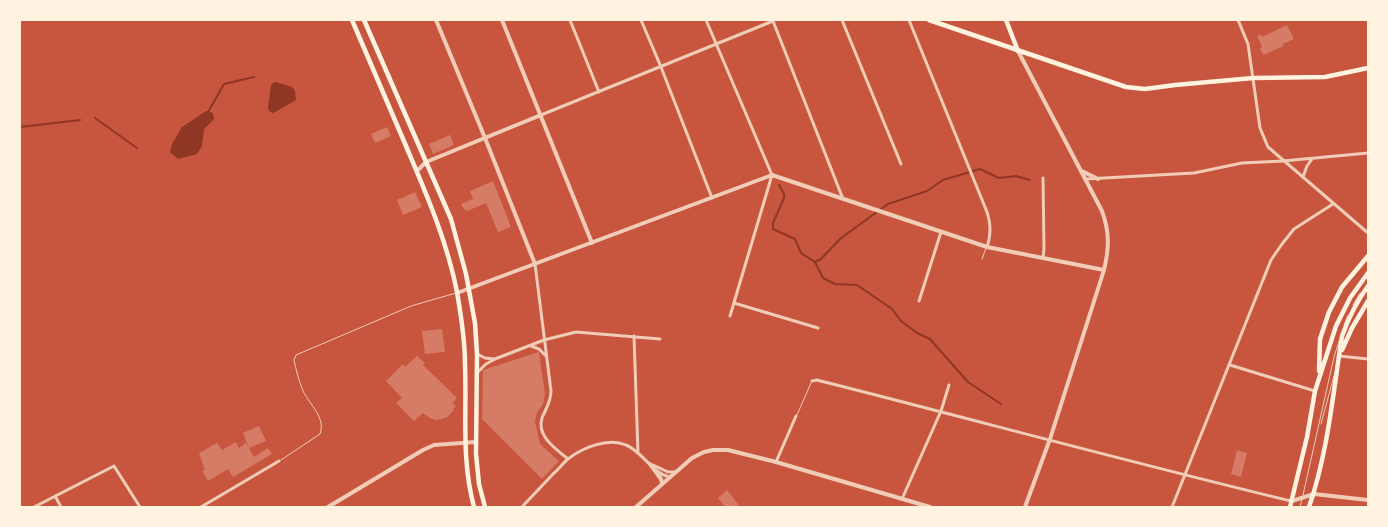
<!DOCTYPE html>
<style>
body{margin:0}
#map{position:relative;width:1388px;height:527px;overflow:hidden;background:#c8553d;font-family:Ubuntu,sans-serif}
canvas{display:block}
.frame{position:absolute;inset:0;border:21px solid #fff3e0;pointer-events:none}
</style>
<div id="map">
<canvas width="1388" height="527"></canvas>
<div class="frame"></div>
</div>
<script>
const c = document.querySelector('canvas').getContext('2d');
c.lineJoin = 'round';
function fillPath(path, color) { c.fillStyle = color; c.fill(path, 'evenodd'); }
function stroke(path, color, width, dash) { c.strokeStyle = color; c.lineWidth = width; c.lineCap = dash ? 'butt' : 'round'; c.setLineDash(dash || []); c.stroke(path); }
fillPath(new Path2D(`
 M274 82H276L292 87 295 91 296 100 293 102 273 113 270 112 268 108 271 85Z
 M206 111 213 113 214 119 204 129 202 146 197 154 178 159 170 152 172 144 182 127Z`), '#8f3625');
stroke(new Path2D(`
 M208 112 224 84 254 77
 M95 118 137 148
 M20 127 80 120
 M779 185 784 194V198L773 223V229L795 239 801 253 815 262 821 259 841 238 888 204 927 191 943 180 980 169 999 178 1016 176 1030 180
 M815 262 823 278 835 284 857 285 892 309 901 321 917 333 930 339 968 382 1001 404`), '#8f3625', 2);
fillPath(new Path2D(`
 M1287 25 1294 39 1283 44 1284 46 1263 55 1260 48 1262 47 1257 36 1261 34 1262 37Z
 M387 127 391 136 375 143 371 134Z
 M450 135 454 145 433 154 429 144Z
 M493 181 511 227 498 232 486 203 467 211 464 209 461 204 473 199 470 191Z
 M415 192 422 207 403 215 397 200Z
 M442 329 445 352 425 354 422 331Z
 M539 352 545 394 543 404 537 413 535 421 540 444 559 461 542 479 482 419 483 370Z
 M417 356 425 363 423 365 457 398 452 403 456 406 453 409 454 410 447 417 442 419 436 420 430 418 423 413 414 421 396 403 402 398 386 381 403 364 405 367Z
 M259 426 266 441 249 448 243 433Z
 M236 442 239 448 246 443 254 457 268 448 272 454 233 477 228 469 208 481 202 471 205 470 199 453 217 443 222 450Z
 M1237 450 1247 453 1241 477 1231 474Z
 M727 490 740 507H725L718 498Z`), '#d67c66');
stroke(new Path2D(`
 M982 259 986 248
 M1353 305 1360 293
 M1344 325 1348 315
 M797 415 811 383
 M1321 424 1335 372
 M281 460 320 434C326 418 310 405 303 391 299 381 296 370 294 360L296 355 411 306 456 293
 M1303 495 1334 357 1339 341
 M1300 507 1302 499`), '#f1ccb7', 1);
stroke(new Path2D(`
 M570 20 599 92
 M641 20 661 67 712 198
 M706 20 772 175 730 316
 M842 20 901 164
 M909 20 987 212C991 225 991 234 987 247
 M1238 20 1248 44 1260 128 1268 147 1368 233
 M773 21 843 199
 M541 115 773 21
 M1303 177 1307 166 1312 159
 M1043 178 1044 249 1043 258
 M1086 179 1194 173 1242 163 1283 161 1368 153
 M535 264 551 391C551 402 546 408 542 418 536 436 556 449 568 459
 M919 301 941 232
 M734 303 818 328
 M634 336 638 453
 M531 346 539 349 546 356
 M477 354 485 358 494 359
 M1339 356 1368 359
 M1230 365 1315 391
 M478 372 486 364 495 359 544 340 576 332 660 339
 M812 381 817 380C975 420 1133 463 1291 501
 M776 462 796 416
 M653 465 668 472H675
 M55 496 61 507
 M902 499 941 411 949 385
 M34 507 114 466 140 507
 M201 507 279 461
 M522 507C532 496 543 485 554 473 559 469 563 463 568 459 582 448 608 437 626 445 643 452 652 473 669 477
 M1172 507 1271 260 1282 244 1294 229 1333 204`), '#f1ccb7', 3);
stroke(new Path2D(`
 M436 20 485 138 535 264
 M502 20 592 243
 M1018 51 1102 211C1110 233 1109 249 1104 270L1050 439 1025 507
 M417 171 426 162 541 115
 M1082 171 1098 179
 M457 293 772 175 987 247 1104 270
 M650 464 661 479 662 483
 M1292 501 1314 494 1368 500
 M328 507 423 450 434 445 475 442
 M636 507 692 458 704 452 713 450H728L776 462 930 507`), '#f1ccb7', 4);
stroke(new Path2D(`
 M352 20C370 62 388 104 406 146 426 193 447 241 457 292 461 315 465 340 465 364 467 413 461 459 474 507
 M364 20 451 219 466 274 475 323 477 354 476 454 479 484 485 507
 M929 20 1126 87 1145 89 1175 85 1253 78 1325 77 1368 68
 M1006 20 1018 51`), '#fff3e0', 4.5);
stroke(new Path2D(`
 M1342 350 1352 328 1368 301
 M1319 371 1320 339 1329 312 1342 287 1368 256
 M1290 507 1307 437 1315 391 1336 326 1350 298 1368 273
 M1309 507C1328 452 1333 393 1342 336 1349 317 1357 301 1368 286`), '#fff3e0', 4.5);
</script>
